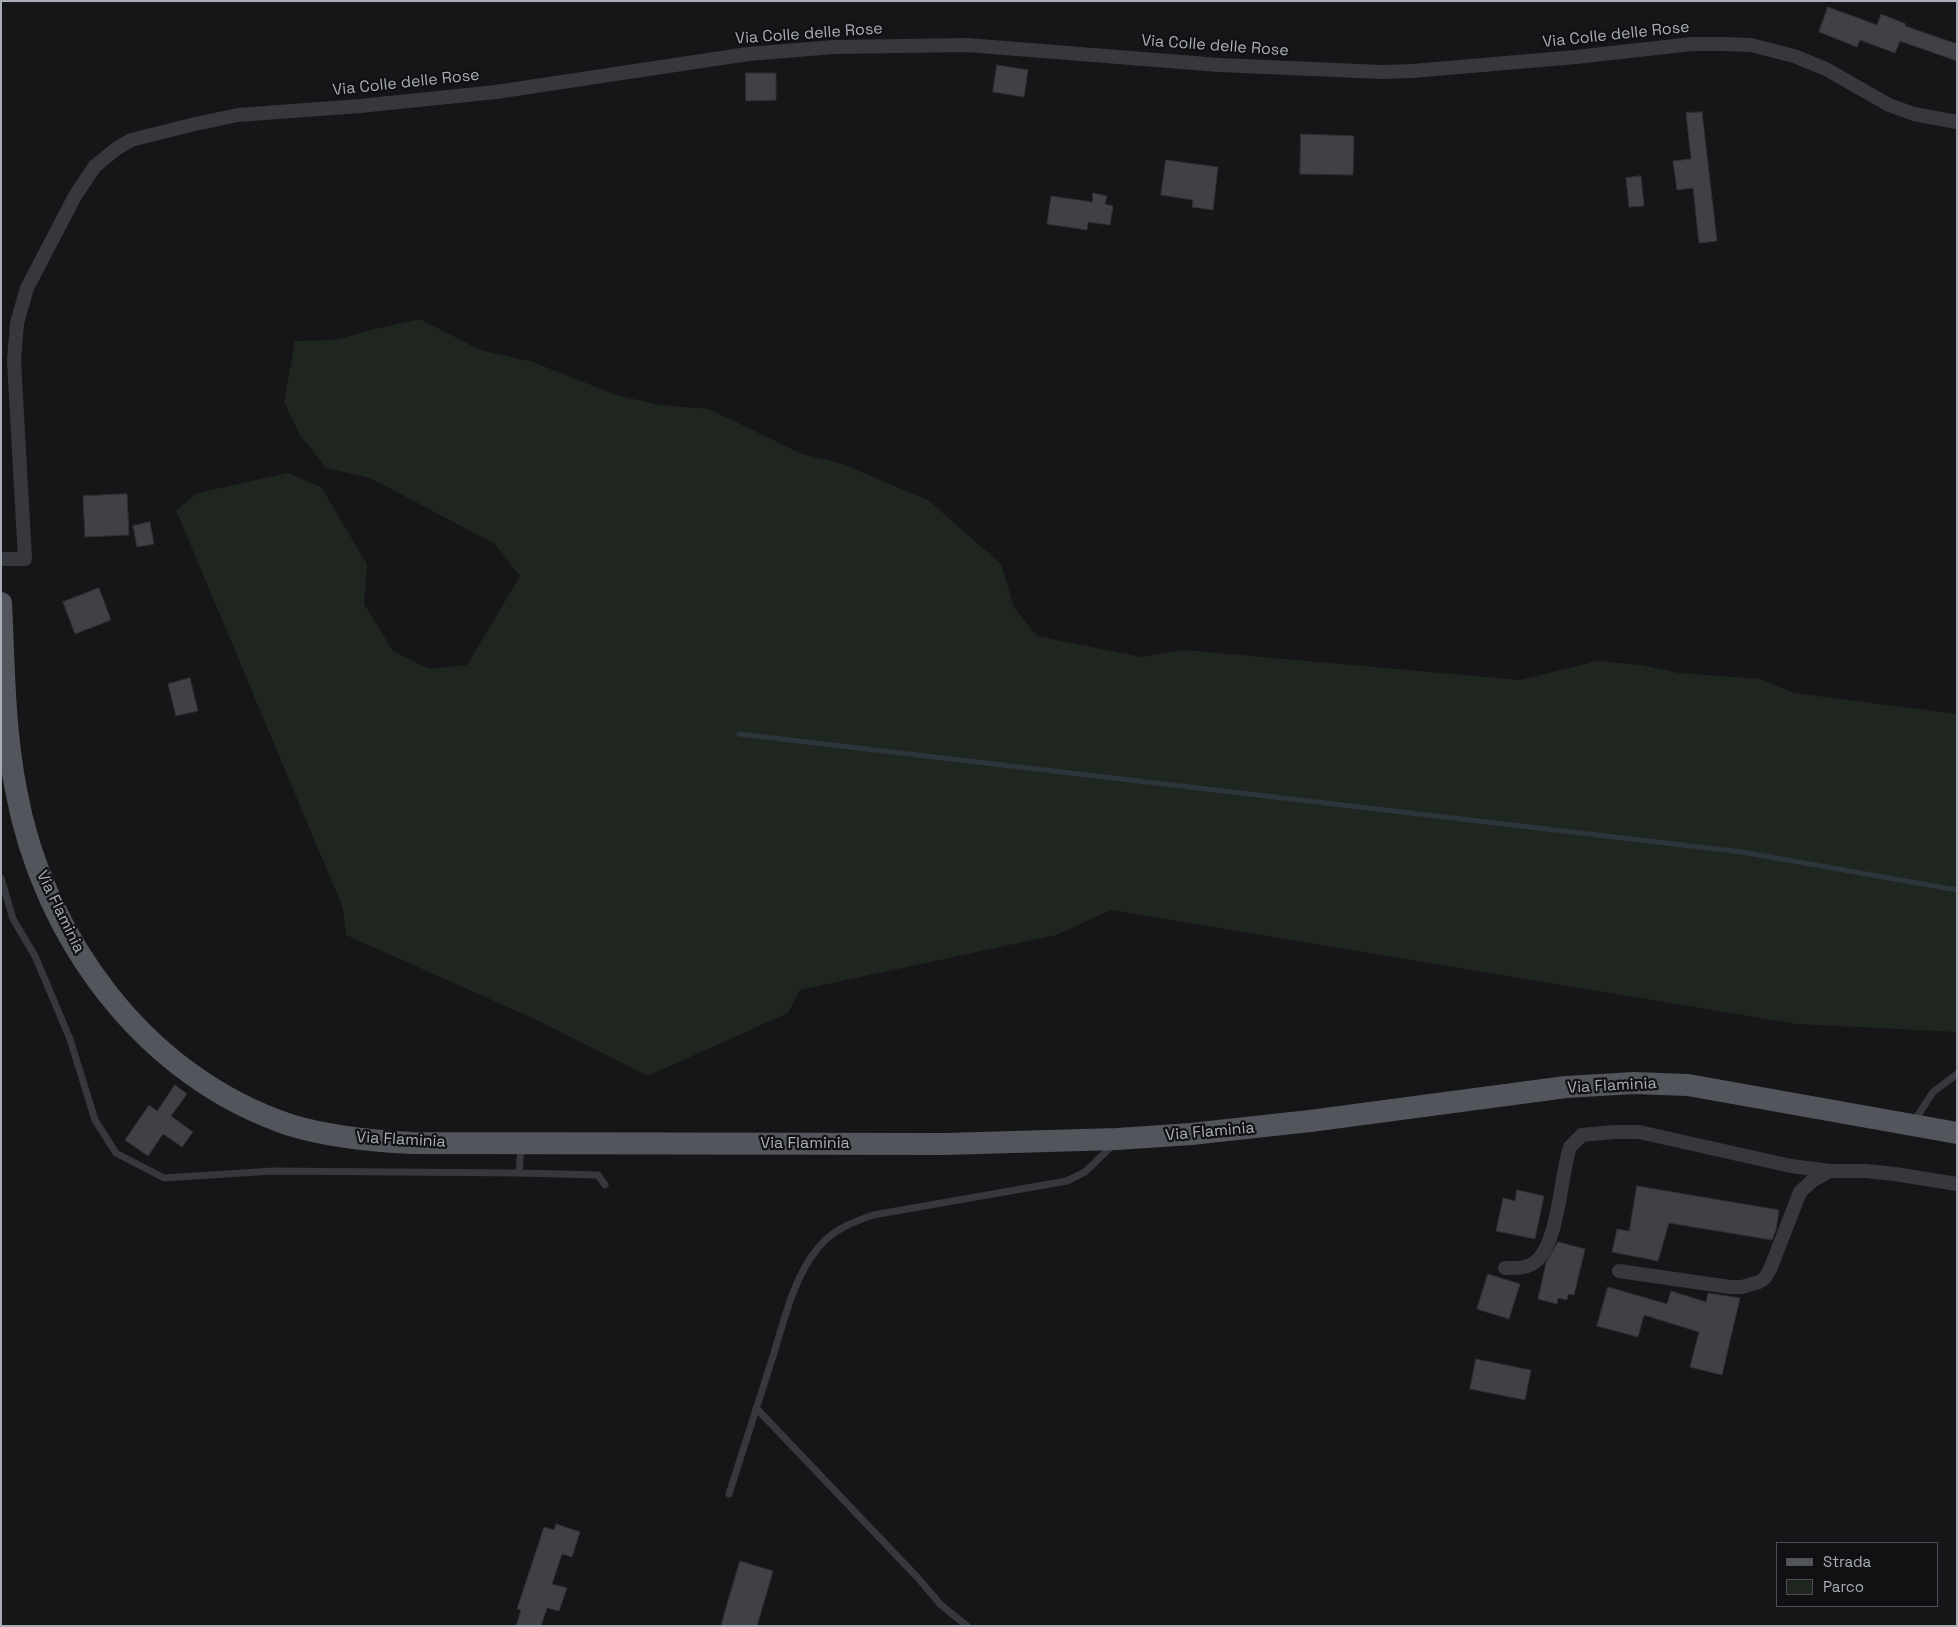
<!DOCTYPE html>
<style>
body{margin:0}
#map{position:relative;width:1958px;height:1627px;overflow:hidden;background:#161618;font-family:"Space Grotesk",sans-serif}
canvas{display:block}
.frame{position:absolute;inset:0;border:2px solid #a8adb8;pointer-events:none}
.legend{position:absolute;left:1776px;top:1542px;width:162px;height:65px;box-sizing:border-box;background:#111113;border:1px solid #4d4f55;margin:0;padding:6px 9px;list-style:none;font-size:15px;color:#a8adb8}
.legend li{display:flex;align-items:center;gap:10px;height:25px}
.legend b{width:25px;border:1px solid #4d4f55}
</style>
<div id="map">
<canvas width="1958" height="1627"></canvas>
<div class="frame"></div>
<ul class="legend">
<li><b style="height:6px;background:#53555c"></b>Strada</li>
<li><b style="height:14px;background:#1e261f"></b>Parco</li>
</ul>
</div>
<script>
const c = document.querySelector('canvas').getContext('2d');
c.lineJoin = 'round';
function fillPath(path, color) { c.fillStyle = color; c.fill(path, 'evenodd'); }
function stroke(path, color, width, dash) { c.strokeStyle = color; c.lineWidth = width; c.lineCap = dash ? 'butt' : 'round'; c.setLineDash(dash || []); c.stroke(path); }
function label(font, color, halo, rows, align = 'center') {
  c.font = font + ' "Space Grotesk",sans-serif'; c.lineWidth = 4.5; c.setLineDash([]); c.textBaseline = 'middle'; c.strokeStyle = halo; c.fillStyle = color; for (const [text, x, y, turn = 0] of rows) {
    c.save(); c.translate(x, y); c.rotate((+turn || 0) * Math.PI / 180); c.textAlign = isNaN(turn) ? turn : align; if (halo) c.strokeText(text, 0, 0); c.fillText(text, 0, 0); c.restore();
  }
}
fillPath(new Path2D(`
 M420 319 480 350 533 362 616 395 660 405 709 409 802 454 840 463 928 500 1001 564 1014 607 1037 636 1142 657 1184 650 1520 680 1598 661 1641 665 1679 673 1761 679 1794 693 1957 714V1032L1797 1024 1111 910 1056 935 800 990 788 1013 648 1076 541 1022 346 935 343 908 176 510 198 493 288 473 321 487 367 564 364 604 393 651 429 669 467 665 520 576 495 544 370 478 326 468 300 435 284 402 295 341 335 340 374 329Z`), '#1e261f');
stroke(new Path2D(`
 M739 734 1742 852 1957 890`), '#2c353c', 5);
const building = new Path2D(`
 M1828 7 1877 25 1881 14 1906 24 1905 26 1957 44V61L1900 41 1895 53 1860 40 1857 47 1819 32Z
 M997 65 1028 70 1024 97 993 92Z
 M746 73H776V100L746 101Z
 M1702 112 1717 241 1699 243 1693 188 1677 190 1673 161 1691 159 1686 113Z
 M1301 134 1354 136 1353 175 1300 174Z
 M1166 160 1218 167 1213 210 1192 207 1193 200 1161 195Z
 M1641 176 1644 206 1629 207 1626 178Z
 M1093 193 1107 196 1105 204 1113 206 1110 225 1088 222 1087 230 1047 224 1051 196 1092 202Z
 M127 494 129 535 85 537 83 496Z
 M150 522 154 544 137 547 133 526Z
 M99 588 111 620 75 634 63 602Z
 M190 678 198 711 176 716 168 684Z
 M175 1085 187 1094 171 1116 193 1132 182 1147 163 1134 148 1156 125 1140 149 1105 157 1111Z
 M1637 1186 1779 1210 1776 1230 1772 1240 1669 1223 1658 1261 1612 1252 1617 1229 1629 1231Z
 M1517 1190 1544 1196 1535 1239 1496 1231 1503 1198 1515 1201Z
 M1558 1242 1585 1249 1574 1295 1568 1294 1567 1300 1558 1298 1557 1304 1538 1299 1546 1263Z
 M1488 1274 1520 1284 1509 1319 1477 1309Z
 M1608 1287 1667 1304 1671 1291 1706 1302 1708 1293 1740 1298 1722 1375 1690 1367 1699 1332 1644 1315 1638 1337 1597 1326Z
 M1476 1359 1531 1370 1525 1400 1470 1389Z
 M556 1524 580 1532 572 1557 562 1554 552 1584 567 1588 559 1611 547 1608 541 1626H516L521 1610 517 1609 544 1527 554 1530Z
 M740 1561 773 1571 757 1626H721Z`);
fillPath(building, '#404145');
stroke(building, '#303034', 1);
stroke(new Path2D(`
 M1 878 13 919 35 956 70 1039 95 1120 116 1153 164 1178 273 1171 519 1173
 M1913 1123 1933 1092 1957 1074
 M521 1146 519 1173 598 1175 605 1185
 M756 1408 917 1577 941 1605 967 1626
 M729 1494C744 1447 759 1400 774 1353 785 1317 794 1277 818 1248 832 1230 853 1222 873 1215L1067 1181 1085 1172 1113 1145`), '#37383d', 7);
stroke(new Path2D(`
 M1 559H25L14 361 17 323 27 288 75 196 95 166 116 149 131 140 195 124 238 115 360 106 496 92 748 54 834 47 967 45 1219 65 1382 72 1412 71 1576 57 1692 44H1724L1751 45 1794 56 1826 69 1889 105 1914 114 1957 122
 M1505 1268C1514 1268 1523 1269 1532 1264 1559 1249 1560 1176 1570 1147L1582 1135 1614 1132H1639L1791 1166 1830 1171H1866L1895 1174 1957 1184
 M1619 1271 1730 1287H1742L1759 1282 1765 1278 1771 1267 1800 1192 1812 1181 1830 1171`), '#37383d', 14);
stroke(new Path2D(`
 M1 603C4 665 4 728 16 790 43 938 145 1077 290 1125 329 1137 371 1141 412 1143L945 1144 1117 1139 1191 1134 1310 1121 1566 1087 1634 1083 1688 1085 1957 1133`), '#53555c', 22);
label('16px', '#a8adb8', '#111113', [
 ["Via Colle delle Rose",809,34,-4],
 ["Via Colle delle Rose",1616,35,-6],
 ["Via Colle delle Rose",1215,46,4],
 ["Via Colle delle Rose",406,83,-6],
 ["Via Flaminia",60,912,64],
 ["Via Flaminia",1612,1086,-3],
 ["Via Flaminia",1210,1132,-5],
 ["Via Flaminia",401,1140,3],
 ["Via Flaminia",805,1144]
]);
</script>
